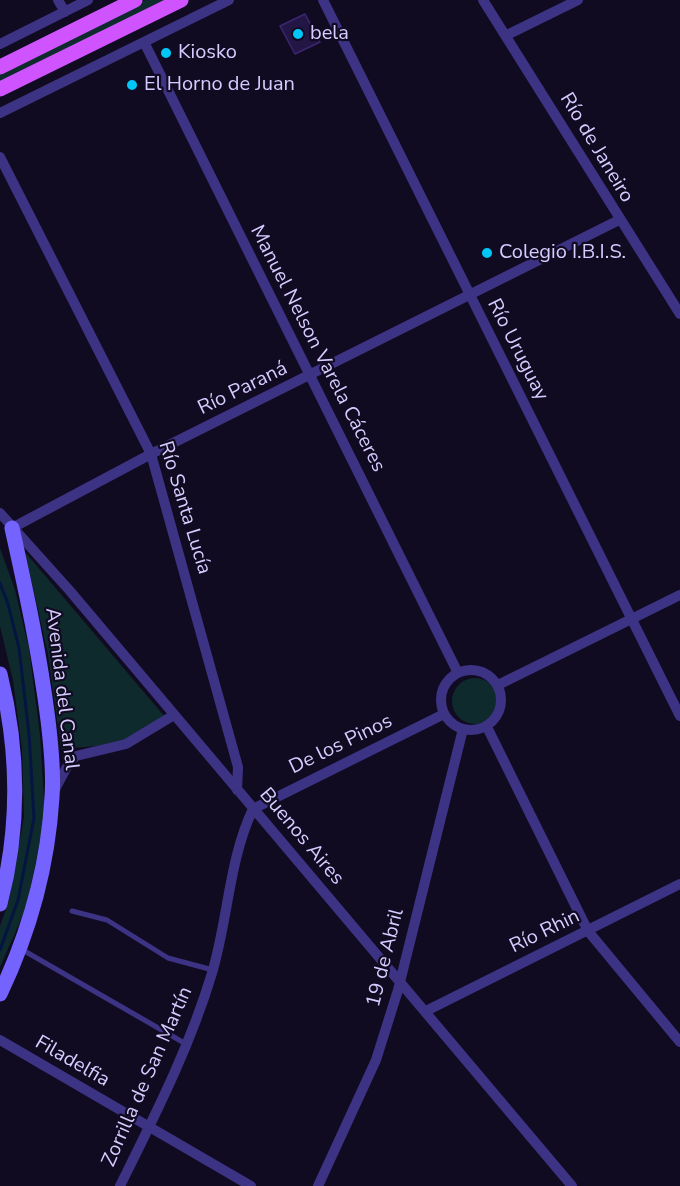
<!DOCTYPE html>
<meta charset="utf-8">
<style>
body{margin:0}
canvas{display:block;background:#110b22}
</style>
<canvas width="680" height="1186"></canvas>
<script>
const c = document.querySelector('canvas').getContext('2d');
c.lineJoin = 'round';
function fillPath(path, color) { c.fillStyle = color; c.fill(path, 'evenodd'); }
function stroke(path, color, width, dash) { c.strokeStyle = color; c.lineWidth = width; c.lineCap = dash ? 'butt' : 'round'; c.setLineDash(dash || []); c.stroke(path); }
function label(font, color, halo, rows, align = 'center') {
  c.font = font + ' "Nunito Sans",sans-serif'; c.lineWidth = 4.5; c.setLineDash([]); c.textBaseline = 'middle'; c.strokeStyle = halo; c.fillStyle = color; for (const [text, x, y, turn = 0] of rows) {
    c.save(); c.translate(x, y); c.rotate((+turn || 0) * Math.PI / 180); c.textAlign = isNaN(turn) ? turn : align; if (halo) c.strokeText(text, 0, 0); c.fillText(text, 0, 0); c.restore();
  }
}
fillPath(new Path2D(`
 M145 0H164L0 82V72Z
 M0 548 15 590 29 649 40 735 45 815 27 906 0 967V926L9 901 24 817 22 749 13 680 0 626Z
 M25 552 165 717 121 744 61 749 48 654Z
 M452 701a23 23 0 1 1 46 0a23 23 0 1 1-46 0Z`), '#0e2a2c');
stroke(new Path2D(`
 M0 583 8 604 19 648 29 734 34 818 18 900 0 950`), '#051541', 3);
const building = new Path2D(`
 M305 14 320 42 295 54 280 26Z`);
fillPath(building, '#241644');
stroke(building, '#3c2672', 1.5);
stroke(new Path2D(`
 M72 911 107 920 168 958 213 970
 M21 949 186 1044`), '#3d3384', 5);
stroke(new Path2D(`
 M58 0 65 12
 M323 0 680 716
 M483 0 680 314
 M507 35 578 0
 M144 42 458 673
 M0 44 88 0
 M0 113 229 0
 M0 157 151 454 238 767 237 790
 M0 513 70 591 572 1186
 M12 528 151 454 619 220
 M441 700a30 30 0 1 1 60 0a30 30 0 1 1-60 0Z
 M498 685 680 595
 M487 727 588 931 680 1042
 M53 793 69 763 76 756 126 744 174 715
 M426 1011 680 884
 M0 1040 251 1186
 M120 1186C154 1117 190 1047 212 973 228 920 229 859 253 809L444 714
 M318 1186 376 1060 398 990 463 729`), '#3d3384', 10);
stroke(new Path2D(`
 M0 674C19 750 20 828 0 904
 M0 994C29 933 48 865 52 797 54 772 51 745 48 720 40 655 26 591 12 528`), '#7563ff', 15);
stroke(new Path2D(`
 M0 67 135 0
 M0 89 181 0`), '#cf53ff', 15);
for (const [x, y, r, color] of [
 [298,34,6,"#00c7f7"],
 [166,53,6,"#00c7f7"],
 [132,85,6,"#00c7f7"],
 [487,253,6,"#00c7f7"]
]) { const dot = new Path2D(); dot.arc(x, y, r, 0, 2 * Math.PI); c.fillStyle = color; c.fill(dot); stroke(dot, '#110b22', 2); }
label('20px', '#d6ccff', '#110b22', [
 ["bela",310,34],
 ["Kiosko",178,53],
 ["El Horno de Juan",144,85],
 ["Colegio I.B.I.S.",499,253]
], 'left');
label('20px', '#d6ccff', '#110b22', [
 ["Río de Janeiro",596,148,59],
 ["Manuel Nelson Varela Cáceres",317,349,63],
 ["Río Uruguay",517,350,63],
 ["Río Paraná",243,389,-26],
 ["Río Santa Lucía",184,508,73],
 ["Avenida del Canal",61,689,83],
 ["De los Pinos",341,745,-26],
 ["Buenos Aires",301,837,50],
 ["Río Rhin",545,932,-26],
 ["19 de Abril",386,958,-76],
 ["Filadelfia",72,1062,30],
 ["Zorrilla de San Martín",148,1077,-66]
]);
</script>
